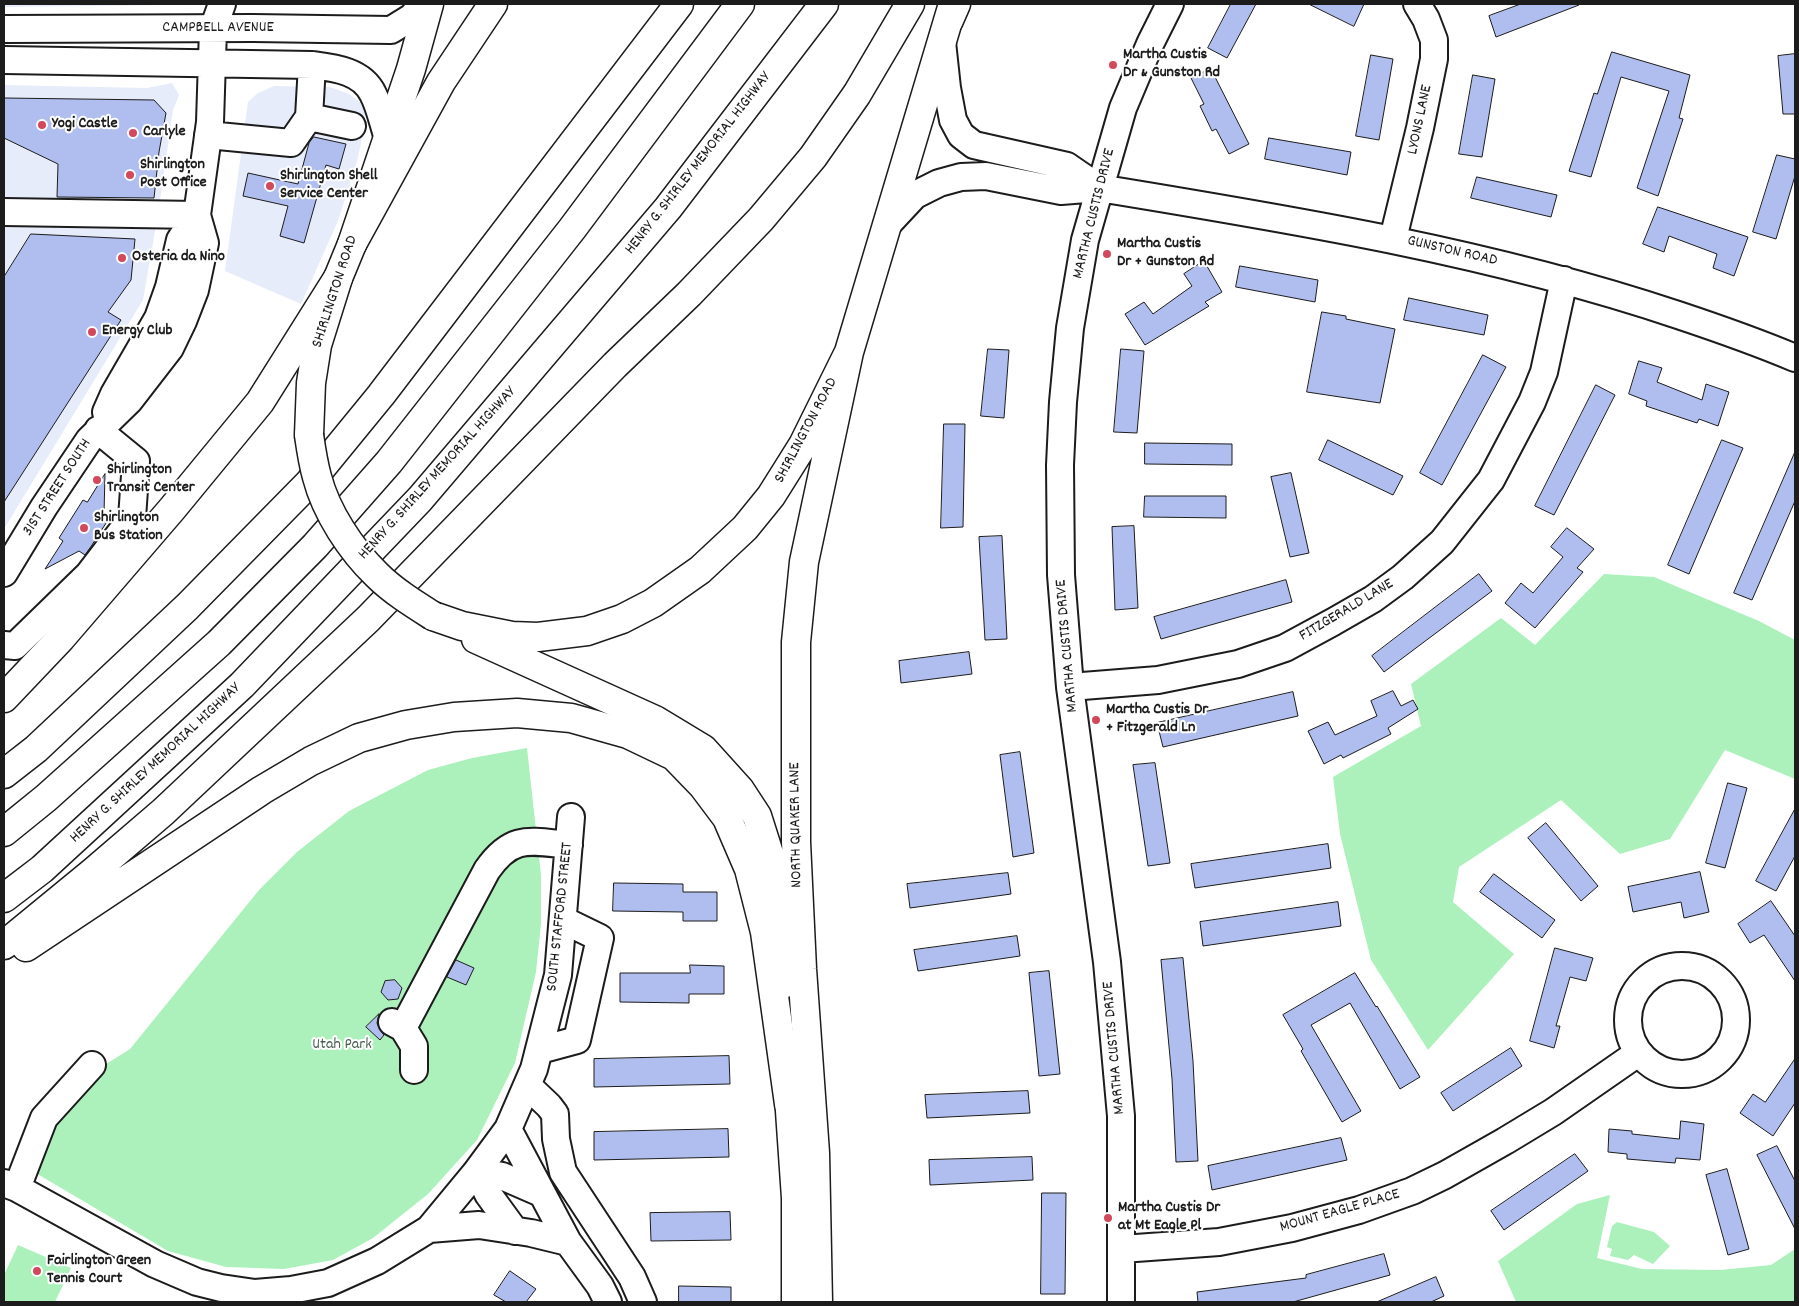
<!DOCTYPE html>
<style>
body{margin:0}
#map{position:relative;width:1799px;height:1306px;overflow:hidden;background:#fff;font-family:Dekko,sans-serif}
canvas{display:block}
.frame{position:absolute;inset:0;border:5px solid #1c1c1c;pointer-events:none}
</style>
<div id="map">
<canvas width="1799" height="1306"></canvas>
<div class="frame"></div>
</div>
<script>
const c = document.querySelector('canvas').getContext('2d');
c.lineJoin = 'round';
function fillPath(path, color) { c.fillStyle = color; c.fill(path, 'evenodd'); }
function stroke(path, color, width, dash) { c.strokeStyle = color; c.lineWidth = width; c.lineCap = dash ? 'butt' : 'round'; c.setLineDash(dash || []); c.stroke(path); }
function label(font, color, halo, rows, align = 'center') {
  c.font = font + ' Dekko,sans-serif'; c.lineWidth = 4; c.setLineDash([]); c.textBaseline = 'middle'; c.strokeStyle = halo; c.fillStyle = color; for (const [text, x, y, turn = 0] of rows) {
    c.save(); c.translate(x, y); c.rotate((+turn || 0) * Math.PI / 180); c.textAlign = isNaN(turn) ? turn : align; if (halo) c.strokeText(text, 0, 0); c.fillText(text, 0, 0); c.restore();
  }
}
fillPath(new Path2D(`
 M4 4H173L172 5 4 7Z
 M172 83 179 95 173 110 158 214 143 300 4 529V85L147 88Z
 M274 86 330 87 349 94 359 101 365 108V124L357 162 338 221 301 304 225 271 248 102 258 93Z`), '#e7ecfa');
fillPath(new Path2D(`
 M1604 574 1654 577 1759 621 1795 640V779L1725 750 1670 839 1620 854 1561 800 1459 867 1453 902 1514 954 1428 1050 1371 960 1340 834 1333 777 1421 726 1411 684 1501 618 1535 645Z
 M527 748 541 875V924L536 972 515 1063 477 1140 428 1194 373 1238 333 1260 284 1269 226 1267 168 1251 34 1172 46 1131 92 1073 130 1049 259 890 297 852 349 811 428 770 472 758Z
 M1610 1195 1597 1258 1642 1269 1720 1270 1771 1265 1795 1249V1302H1516L1498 1261 1577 1204Z
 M1617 1222 1654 1232 1670 1246 1653 1264 1634 1255 1628 1260 1610 1256 1612 1249 1607 1247 1612 1226Z
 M18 1245 71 1268 55 1302H4V1275Z`), '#acf1bc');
const building = new Path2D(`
 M1231 4H1256L1227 58 1208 48Z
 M1309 4H1364L1354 26Z
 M1521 4H1579V5L1496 37 1489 16Z
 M1612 52 1690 75 1679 118 1683 119 1658 196 1637 188 1669 91 1621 77 1591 177 1569 171 1594 93 1597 94Z
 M1795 54V114H1783L1778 56Z
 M1371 55 1393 59 1379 140 1356 136Z
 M1211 69 1249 144 1229 154 1216 129 1212 131 1200 106 1204 104 1191 78Z
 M1473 75 1495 79 1482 157 1459 154Z
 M4 98 154 100 166 113 159 152 154 198 57 197 58 164 4 138Z
 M314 137 346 144 339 169 326 165 304 243 280 236 288 206 243 196 248 173 298 184 309 143Z
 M1269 138 1351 152 1347 175 1265 159Z
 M1777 155 1795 159V176L1776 239 1753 232Z
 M1477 177 1557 195 1551 217 1471 198Z
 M1658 207 1748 237 1734 276 1713 268 1717 254 1669 236 1664 252 1643 244Z
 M31 234 135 239 131 280 108 312 121 320 4 502V277Z
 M1204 261 1222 292 1205 302 1209 306 1145 345 1125 314 1144 302 1153 314 1192 286 1184 274Z
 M1240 266 1318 280 1315 302 1236 287Z
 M1409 298 1488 315 1484 335 1404 320Z
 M1322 312 1346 316V319L1395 329 1380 403 1307 392Z
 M988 349 1009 350 1004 418 981 416Z
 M1121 349 1144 351 1137 433 1114 432Z
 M1483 355 1506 367 1442 485 1420 473Z
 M1639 361 1662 368 1657 382 1702 400 1706 384 1729 392 1718 426 1699 419 1697 423 1646 406 1647 401 1629 394Z
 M1596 385 1615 395 1554 515 1535 506Z
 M944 424H965L963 527 941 528Z
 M1328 440 1403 476 1393 495 1319 460Z
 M1722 440 1743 448 1689 574 1668 565Z
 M1145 443 1232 444V465L1145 464Z
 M1795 452V501L1752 600 1734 593Z
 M1291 473 1309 553 1290 557 1271 477Z
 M105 474 104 514 110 517 92 545 85 555 79 551 45 569 63 541 59 538 83 500 87 502Z
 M1145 496H1226V518L1144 517Z
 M1134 526 1138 608 1115 610 1112 527Z
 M1567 528 1594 549 1577 568 1583 572 1535 628 1505 603 1521 583 1533 593 1563 557 1551 547Z
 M1002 536 1007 639 985 640 979 537Z
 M1479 574 1492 591 1384 672 1372 656Z
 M1286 580 1292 602 1161 639 1154 617Z
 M969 652 972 674 901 683 899 661Z
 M1393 691 1401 706 1413 700 1418 709 1388 728 1391 734 1343 758 1341 755 1324 764 1308 731 1328 722 1335 735 1377 716 1371 701Z
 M1293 692 1298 716 1163 747 1157 723Z
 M1020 752 1034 853 1013 857 1000 755Z
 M1155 763 1170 863 1148 866 1133 765Z
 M1728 783 1747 788 1725 868 1706 863Z
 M1795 809V856L1776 891 1756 881Z
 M1546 823 1598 886 1581 901 1528 838Z
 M1328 844 1331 868 1195 888 1191 864Z
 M1700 872 1709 912 1684 918 1681 902 1633 912 1628 887Z
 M1008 873 1011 894 910 908 907 884Z
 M1494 874 1555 920 1542 938 1480 892Z
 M614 883 683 884V892H717V921H683V912L613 911Z
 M1771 901 1795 936V981L1764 935 1750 943 1738 924Z
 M1338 902 1341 926 1203 946 1200 922Z
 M1017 936 1020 956 918 971 914 950Z
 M1555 948 1593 958 1586 981 1570 977 1556 1026H1560L1554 1048 1530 1041Z
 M1183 958 1193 1061 1198 1161 1176 1162 1172 1079 1161 960Z
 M456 960 474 968 466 985 447 977Z
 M690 965 724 966V994H689V1003L620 1002V973H690Z
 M1049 971 1060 1074 1039 1076 1029 973Z
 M1355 973 1376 1007 1377 1006 1420 1077 1400 1089 1350 1003 1311 1025 1361 1111 1342 1122 1301 1051 1303 1049 1283 1015Z
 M395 980 402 988 398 999 388 1000 381 992 385 981Z
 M379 1014 377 1023 380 1030 384 1035 380 1040 366 1027Z
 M1511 1048 1522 1066 1453 1111 1441 1093Z
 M729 1056 730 1084 594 1087V1059Z
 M1795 1059V1103L1773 1136 1740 1113 1753 1094 1765 1102Z
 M1028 1091 1030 1113 927 1118 925 1095Z
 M1681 1121 1704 1124 1700 1160 1676 1158 1675 1163 1627 1159V1154L1608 1152 1609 1129 1632 1131V1134L1679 1139Z
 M728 1129 729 1157 594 1160V1132Z
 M1341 1138 1347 1160 1212 1190 1208 1166Z
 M1777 1146 1795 1181V1229L1757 1155Z
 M1575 1154 1588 1171 1504 1230 1491 1211Z
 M1032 1157 1033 1180 930 1185 929 1160Z
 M1727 1169 1749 1249 1728 1255 1706 1175Z
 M1042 1193H1066L1065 1294H1041Z
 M730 1212 731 1240 651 1241 650 1213Z
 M1384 1254 1390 1275 1293 1302H1198L1197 1292 1306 1278V1275Z
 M510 1271 536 1289 526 1302H506L494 1295Z
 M1436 1277 1444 1296 1431 1302H1377Z
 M679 1286 731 1287V1302H679Z`);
fillPath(building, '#afbeee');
stroke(building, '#1c1c1c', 1);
const minor = new Path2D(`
 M4 29 253 28 391 30 412 17 423 4
 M942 42 947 88 953 120 961 135 974 145 1067 166 1099 188
 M4 60 312 65C335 68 362 71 373 94 380 107 383 124 388 138
 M309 117 312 65
 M208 135 291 143 309 117 352 126
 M4 212 197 215
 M887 225 915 195 939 183 961 177 986 176 1061 191 1099 188C1295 220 1490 252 1678 315 1717 328 1757 342 1795 358
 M1393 239 1420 128 1434 59V40L1426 19 1417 4
 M106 412 114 394 158 318 169 287 180 240 197 215
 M4 573 44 507 89 440 129 401 170 348 183 321 195 290 205 243 197 215 210 122 213 29 222 4
 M4 645 15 646 89 574 132 518 136 461 98 430
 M1070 687 1158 680 1238 664 1285 648 1333 622 1373 599 1403 577 1442 542 1491 480 1532 402 1544 372 1564 280
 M1628 1020a54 54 0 1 1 108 0a54 54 0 1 1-108 0Z
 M392 1022 403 1028 487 870C512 834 530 841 569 845
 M403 1028 414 1046V1070
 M540 1050 577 1040 600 938 563 920
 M528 1086 549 1106 555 1114 556 1139 563 1172 632 1277 643 1302
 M508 1129 568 1242 600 1286 608 1302
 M477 1171 488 1194 515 1231
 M477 1171 502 1176 541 1193
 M4 1183 17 1188 155 1264 197 1282 221 1288 255 1293 291 1290 328 1283 377 1261 429 1229 477 1171 508 1129 534 1069 558 975 571 817
 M17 1188 44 1118 92 1065
 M429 1229 479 1225 531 1233 568 1242
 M1122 1249 1219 1242 1292 1228 1359 1210 1412 1191 1445 1175 1505 1141 1553 1112 1638 1053
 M1121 1302V1116L1107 962 1070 687 1061 575 1060 465 1063 402 1070 328 1085 240 1123 108 1150 44 1170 4`);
const major = new Path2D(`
 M309 435 311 383 317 345 338 278 352 244 411 69 429 4
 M433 616 462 626 512 636 538 637 587 631 622 619 653 603 700 570 745 528 771 496 803 445 849 352 953 4
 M476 639 655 720 703 749 740 790 757 816 771 860 779 911 783 984
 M788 1082 796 1198V1302
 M818 1302 815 1153 802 969 796 842V642L804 562 849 352`);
const highway = new Path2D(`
 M949 20 956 4
 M352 244 441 82 493 4
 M4 698 61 638 172 509 260 402 338 278
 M4 774 36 749 187 607 309 483 381 395 679 4
 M4 832 46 798 219 643 315 546 389 462 572 229 740 4
 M4 898 42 869 242 685 420 499 668 208 824 4
 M4 945 93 872 163 812 368 619 615 365 689 294 761 219 813 157 857 94 910 4
 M26 947 262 790 311 761 359 738 406 725 454 717 517 713 571 718 628 734 674 756 703 786 727 818 749 869 765 932 789 1104`);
stroke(minor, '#1c1c1c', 30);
stroke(major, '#1c1c1c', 31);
stroke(highway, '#1c1c1c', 31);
stroke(minor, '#fff', 26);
stroke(major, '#fff', 28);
stroke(highway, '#fff', 28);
const majorBridge = new Path2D(`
 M309 435C311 449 313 463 317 477 326 512 351 550 377 575 393 591 414 604 433 616`);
stroke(majorBridge, '#1c1c1c', 31, []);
stroke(majorBridge, '#fff', 28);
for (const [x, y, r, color] of [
 [1113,65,5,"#d1495b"],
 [42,125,5,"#d1495b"],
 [133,133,5,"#d1495b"],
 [130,175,5,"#d1495b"],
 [270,186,5,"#d1495b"],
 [1107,254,5,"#d1495b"],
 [122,258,5,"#d1495b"],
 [92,332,5,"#d1495b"],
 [97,480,5,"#d1495b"],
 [84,528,5,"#d1495b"],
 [1096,720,5,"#d1495b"],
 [1108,1218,5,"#d1495b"],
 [37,1271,5,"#d1495b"]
]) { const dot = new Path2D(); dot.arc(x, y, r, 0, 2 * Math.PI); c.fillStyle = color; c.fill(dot); stroke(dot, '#fff', 2); }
label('16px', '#1c1c1c', '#fff', [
 ["CAMPBELL AVENUE",218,29],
 ["LYONS LANE",1421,120,-78],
 ["HENRY G. SHIRLEY MEMORIAL HIGHWAY",699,164,-52],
 ["MARTHA CUSTIS DRIVE",1095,214,-76],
 ["GUNSTON ROAD",1452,252,13],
 ["SHIRLINGTON ROAD",336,292,-72],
 ["SHIRLINGTON ROAD",807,431,-62],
 ["HENRY G. SHIRLEY MEMORIAL HIGHWAY",438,474,-48],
 ["31ST STREET SOUTH",58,488,-57],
 ["FITZGERALD LANE",1347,611,-31],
 ["MARTHA CUSTIS DRIVE",1068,646,-95],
 ["HENRY G. SHIRLEY MEMORIAL HIGHWAY",156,764,-43],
 ["NORTH QUAKER LANE",797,825,-91],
 ["SOUTH STAFFORD STREET",561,917,-84],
 ["MARTHA CUSTIS DRIVE",1115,1048,-95],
 ["MOUNT EAGLE PLACE",1340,1212,-16]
]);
label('bold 16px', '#1c1c1c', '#fff', [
 ["Martha Custis",1123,56],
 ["Dr & Gunston Rd",1123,74],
 ["Yogi Castle",52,125],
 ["Carlyle",143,133],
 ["Shirlington",140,166],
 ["Post Office",140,184],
 ["Shirlington Shell",280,177],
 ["Service Center",280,195],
 ["Martha Custis",1117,245],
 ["Dr + Gunston Rd",1117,263],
 ["Osteria da Nino",132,258],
 ["Energy Club",102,332],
 ["Shirlington",107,471],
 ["Transit Center",107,489],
 ["Shirlington",94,519],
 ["Bus Station",94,537],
 ["Martha Custis Dr",1106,711],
 ["+ Fitzgerald Ln",1106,729],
 ["Martha Custis Dr",1118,1209],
 ["at Mt Eagle Pl",1118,1227],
 ["Fairlington Green",47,1262],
 ["Tennis Court",47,1280]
], 'left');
label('16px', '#475c4c', '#fff', [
 ["Utah Park",342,1046]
]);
</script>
